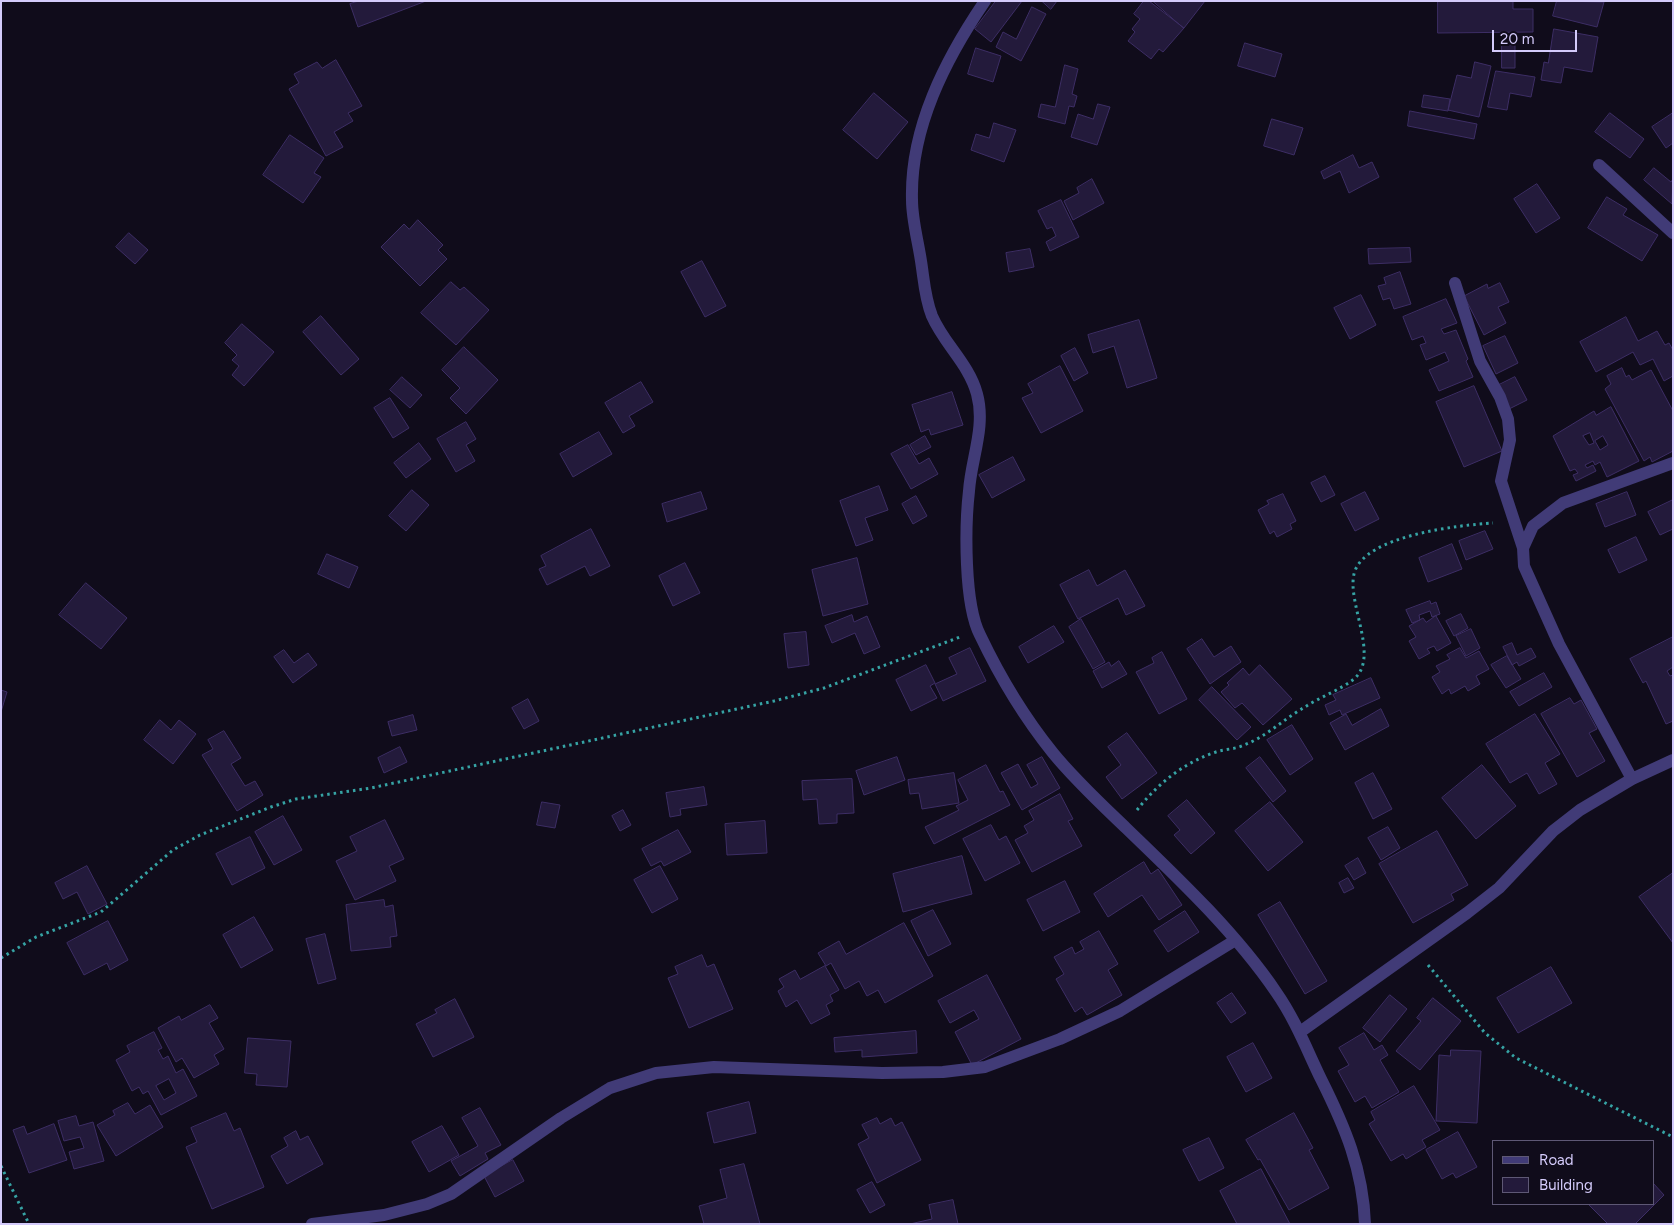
<!DOCTYPE html>
<style>
body{margin:0}
#map{position:relative;width:1674px;height:1225px;overflow:hidden;background:#100c1b;font-family:Figtree,sans-serif}
canvas{display:block}
.frame{position:absolute;inset:0;border:2px solid #d4cbfb;pointer-events:none}
.legend{position:absolute;left:1492px;top:1140px;width:162px;height:65px;box-sizing:border-box;background:#100c1b;border:1px solid #5e5875;margin:0;padding:6px 9px;list-style:none;font-size:15px;color:#d4cbfb}
.legend li{display:flex;align-items:center;gap:10px;height:25px}
.legend b{width:25px;border:1px solid #5e5875}
.scale{position:absolute;left:1492px;top:30px;width:85px;height:22px;box-sizing:border-box;border:2px solid #d4cbfb;border-top:0;padding-left:6px;font-size:15px;line-height:18px;white-space:nowrap;color:#d4cbfb;-webkit-text-stroke:4px #100c1b;paint-order:stroke}
</style>
<div id="map">
<canvas width="1674" height="1225"></canvas>
<div class="frame"></div>
<ul class="legend">
<li><b style="height:6px;background:#413b77"></b>Road</li>
<li><b style="height:14px;background:#231a3b"></b>Building</li>
</ul>
<div class="scale">20 m</div>
</div>
<script>
const c = document.querySelector('canvas').getContext('2d');
c.lineJoin = 'round';
function fillPath(path, color) { c.fillStyle = color; c.fill(path, 'evenodd'); }
function stroke(path, color, width, dash) { c.strokeStyle = color; c.lineWidth = width; c.lineCap = dash ? 'butt' : 'round'; c.setLineDash(dash || []); c.stroke(path); }
const building = new Path2D(`
 M359 1H426L358 27 350 4Z
 M996 1H1022L991 42 975 29Z
 M1042 1H1057L1051 9Z
 M1144 1H1149L1184 28 1163 52 1159 49 1151 59 1128 41 1135 32 1132 29 1140 19 1134 14Z
 M1153 1H1205L1184 28Z
 M1438 1H1513V9H1533V32L1438 33Z
 M1557 1 1604 2 1597 27 1553 16Z
 M1032 7 1046 14 1021 61 996 47 1003 32 1016 39Z
 M1554 29 1598 37 1592 72 1564 67 1561 83 1541 80 1544 62 1548 63Z
 M1245 43 1282 54 1275 77 1238 66Z
 M1502 45H1515V68H1502Z
 M976 48 1001 56 993 82 968 74Z
 M336 60 362 106 348 113 353 121 334 132 343 147 326 156 289 89 299 83 294 74 317 62 322 68Z
 M1475 62 1491 66 1479 117 1448 110 1457 75 1471 78Z
 M1065 65 1078 69 1072 94 1077 96 1074 107 1069 106 1065 124 1038 117 1041 104 1055 107Z
 M1496 71 1535 77 1531 97 1510 93 1507 110 1488 107Z
 M874 93 908 122 877 159 843 130Z
 M1424 95 1450 99 1448 111 1422 107Z
 M1098 104 1110 107 1097 145 1071 137 1078 114 1093 119Z
 M1410 111 1477 124 1474 139 1408 126Z
 M1610 113 1644 139 1630 158 1595 132Z
 M1673 113V143L1666 148 1652 127Z
 M1272 119 1303 128 1294 155 1264 146Z
 M994 123 1016 130 1004 162 971 150 976 134 989 138Z
 M290 135 324 158 314 173 321 177 303 203 263 175Z
 M1353 155 1359 168 1372 162 1379 177 1349 193 1340 171 1324 179 1321 172Z
 M1654 168 1671 182 1673 179 1672 204 1644 180Z
 M1092 179 1104 203 1073 220 1064 201 1079 193 1077 188Z
 M1537 184 1560 218 1536 233 1514 199Z
 M1607 197 1627 209 1623 215 1658 235 1642 261 1588 228Z
 M1061 200 1079 237 1050 251 1046 242 1056 236 1052 227 1047 229 1038 211Z
 M418 220 443 245 438 250 447 259 420 286 381 247 404 224 409 229Z
 M129 233 148 250 135 264 116 247Z
 M1410 248 1411 262 1369 264 1368 249Z
 M1030 249 1034 267 1009 272 1006 253Z
 M702 261 726 306 705 317 681 272Z
 M1400 272 1411 304 1394 309 1390 298 1383 300 1378 286 1386 284 1384 278Z
 M451 282 460 290 464 287 489 310 456 345 421 313Z
 M1500 283 1509 302 1498 307 1506 323 1484 335 1464 296 1487 284 1488 288Z
 M1361 295 1376 325 1350 339 1334 308Z
 M1446 299 1457 323 1441 329 1444 334 1456 330 1468 359 1466 361 1473 377 1439 391 1429 370 1449 361 1445 352 1426 360 1420 345 1426 343 1423 336 1412 340 1403 317Z
 M321 316 359 359 341 375 303 332Z
 M1626 317 1638 341 1657 331 1665 345 1669 343 1673 350V376L1664 381 1653 359 1640 365 1633 352 1596 372 1580 342Z
 M1139 320 1157 378 1127 388 1114 346 1093 353 1088 335Z
 M242 324 274 352 244 386 232 375 239 366 232 360 237 355 225 343Z
 M1505 336 1518 363 1496 374 1483 346Z
 M464 347 498 380 466 414 450 398 460 388 442 370Z
 M1075 348 1088 373 1074 381 1061 356Z
 M1060 366 1083 411 1041 433 1022 398 1033 393 1028 384Z
 M1622 368 1626 377 1629 375 1632 380 1651 370 1673 411V451L1652 462 1650 457 1644 461 1605 389 1611 384 1607 376Z
 M402 377 422 395 410 408 390 390Z
 M1515 377 1527 400 1509 409 1497 386Z
 M641 382 653 402 629 416 635 426 623 433 605 403Z
 M1474 386 1502 451 1464 467 1436 402Z
 M952 392 963 425 931 435 929 429 921 432 912 405Z
 M390 398 409 428 393 438 374 408Z
 M1611 407 1639 461 1607 477 1600 462 1595 465 1593 461 1585 465 1587 468 1593 465 1596 471 1576 481 1573 475 1578 473 1575 469 1570 471 1553 436 1594 411 1596 415ZM1590 433 1594 443 1589 445 1583 436ZM1603 436 1608 445 1600 450 1595 441Z
 M466 422 476 439 466 445 475 461 456 472 437 439Z
 M599 432 612 454 573 477 560 454Z
 M925 436 931 447 916 455 910 445Z
 M419 443 431 459 406 478 394 463Z
 M908 445 919 464 929 458 938 474 911 489 891 454Z
 M1013 457 1025 480 992 498 979 475Z
 M1325 476 1335 495 1321 502 1311 483Z
 M879 486 888 510 865 518 873 540 856 546 840 501Z
 M412 490 429 505 406 531 389 516Z
 M701 492 707 509 667 522 662 504Z
 M1365 492 1379 519 1355 531 1341 504Z
 M1627 492 1636 515 1605 527 1596 504Z
 M1283 494 1296 521 1290 524 1292 529 1277 537 1274 531 1270 534 1258 510 1269 504 1267 501Z
 M916 496 927 516 913 524 902 504Z
 M1673 500V529L1660 535 1648 512Z
 M591 529 610 566 590 576 585 566 547 585 539 569 546 566 541 556Z
 M1485 531 1493 549 1466 560 1459 541Z
 M1636 537 1647 560 1619 573 1608 550Z
 M1452 544 1462 569 1428 582 1419 558Z
 M327 554 358 567 349 588 318 574Z
 M857 558 868 604 823 616 812 570Z
 M685 563 700 593 673 606 659 576Z
 M1089 570 1097 586 1125 570 1145 606 1126 615 1118 598 1078 619 1060 585Z
 M86 583 127 618 101 649 59 615Z
 M1430 601 1431 604 1436 602 1440 614 1432 617 1430 611 1419 615 1420 620 1412 623 1406 610Z
 M1461 614 1468 628 1454 636 1446 621Z
 M852 615 854 622 867 616 880 647 864 654 855 633 832 643 825 626Z
 M1436 616 1451 643 1437 651 1434 646 1427 649 1430 653 1419 659 1409 641 1416 637 1409 626 1423 618 1426 622Z
 M1081 619 1105 662 1093 669 1069 627Z
 M1054 626 1064 642 1028 663 1019 647Z
 M1471 629 1480 648 1466 656 1456 636Z
 M806 632 809 665 788 668 784 634Z
 M1673 637V667L1667 671 1670 676 1673 675V721L1666 724 1646 681 1643 683 1630 659Z
 M1202 639 1214 657 1231 646 1241 662 1210 684 1187 649Z
 M1512 643 1517 655 1531 648 1536 657 1519 666 1517 662 1512 665 1503 647Z
 M970 648 986 681 943 701 935 684 957 674 949 658Z
 M1460 648 1466 658 1479 651 1489 669 1476 676 1480 684 1468 691 1465 686 1451 694 1449 689 1442 694 1432 677 1440 672 1436 666 1450 659 1447 655Z
 M284 650 294 663 308 653 317 665 293 683 274 657Z
 M1162 652 1187 699 1159 714 1136 672 1154 663 1152 658Z
 M1507 656 1521 679 1506 688 1491 665Z
 M1119 661 1127 674 1102 688 1093 671 1109 662 1111 666Z
 M926 665 935 683 930 686 937 698 911 711 896 680Z
 M1260 665 1292 699 1263 725 1242 703 1235 708 1221 692 1229 685 1227 683 1243 668 1249 675Z
 M1544 673 1552 687 1519 706 1510 692Z
 M1371 678 1380 698 1342 715 1340 710 1329 715 1325 705 1336 700 1333 695Z
 M1212 687 1251 727 1237 740 1199 700Z
 M1 690 7 692 1 712Z
 M1570 698 1574 704 1581 700 1597 729 1589 733 1605 761 1577 777 1541 714Z
 M528 699 539 721 524 729 512 708Z
 M1381 709 1389 726 1345 750 1330 723 1346 714 1352 725Z
 M1535 714 1560 754 1545 763 1557 784 1539 794 1527 773 1510 783 1486 744Z
 M413 715 417 730 392 736 388 722Z
 M160 720 171 730 179 720 196 734 173 764 144 740Z
 M1292 725 1313 759 1290 775 1267 740Z
 M224 731 241 758 231 764 245 786 255 781 263 795 237 811 202 755 213 749 208 740Z
 M1127 733 1157 773 1122 799 1106 777 1121 765 1108 747Z
 M400 747 407 762 384 773 378 758Z
 M897 757 905 780 864 795 856 771Z
 M1042 757 1060 788 1022 810 1001 773 1018 764 1031 788 1038 784 1027 765Z
 M1260 757 1286 791 1273 802 1246 768Z
 M986 765 1000 792 1003 791 1010 805 934 844 925 827 959 810 956 806 968 800 958 780Z
 M1482 765 1516 806 1476 839 1442 798Z
 M954 773 959 803 922 809 919 793 910 794 908 780Z
 M1373 773 1392 809 1373 819 1355 783Z
 M852 779 854 813 837 814V823L819 824 817 799 803 800 802 781Z
 M704 787 707 805 680 809 681 815 670 817 666 793Z
 M1060 794 1073 819 1068 821 1082 846 1032 872 1015 840 1028 833 1024 826 1034 820 1029 811Z
 M1187 800 1215 833 1191 854 1174 835 1180 830 1168 816Z
 M542 802 560 805 555 828 537 825Z
 M1270 802 1303 842 1268 871 1235 831Z
 M623 810 631 825 620 831 612 816Z
 M283 816 302 850 274 865 255 832Z
 M385 820 404 859 389 866 396 881 355 900 336 861 357 851 350 837Z
 M765 821 767 853 727 855 725 824Z
 M991 825 999 840 1006 836 1020 863 985 881 963 839Z
 M1388 827 1400 848 1381 860 1368 838Z
 M678 830 691 852 664 866 661 861 651 866 642 849Z
 M1437 831 1468 885 1451 894 1454 900 1413 923 1379 864Z
 M250 837 265 868 232 885 216 854Z
 M962 856 972 894 903 912 893 874Z
 M1358 858 1366 873 1354 880 1345 866Z
 M1144 862 1151 874 1158 869 1182 905 1159 920 1142 895 1108 917 1094 894Z
 M87 866 107 904 88 914 77 892 63 899 55 883Z
 M660 866 678 899 652 913 634 880Z
 M1673 873V943L1639 897Z
 M1348 878 1354 888 1344 893 1339 883Z
 M1065 881 1080 912 1043 931 1027 900Z
 M384 900 385 907 393 905 397 936 390 937 391 947 351 951 346 905Z
 M1280 902 1327 981 1305 994 1258 915Z
 M933 910 951 944 928 956 911 921Z
 M1185 911 1199 932 1168 952 1154 931Z
 M254 917 273 950 241 968 223 935Z
 M108 921 128 960 110 970 107 963 84 975 67 943Z
 M904 923 933 976 885 1003 878 990 867 996 859 981 845 989 831 963 826 966 818 953 839 941 846 954Z
 M1099 931 1118 964 1108 970 1122 995 1087 1015 1082 1007 1075 1012 1056 979 1064 974 1054 957 1072 947 1075 954 1084 949 1080 942Z
 M325 934 336 979 318 984 306 939Z
 M702 955 707 967 714 964 733 1009 689 1028 668 978 678 974 675 967Z
 M825 966 839 990 830 995 833 1001 826 1005 830 1014 811 1024 797 1000 786 1007 778 991 784 987 779 979 795 970 800 979Z
 M1551 967 1572 1003 1518 1033 1497 998Z
 M987 975 1021 1039 972 1065 955 1032 979 1019 974 1010 950 1023 938 1001Z
 M1232 993 1246 1013 1231 1023 1217 1003Z
 M1390 995 1407 1009 1380 1042 1363 1028Z
 M1433 998 1461 1021 1420 1070 1396 1051 1421 1021 1417 1018Z
 M455 999 474 1037 433 1057 416 1024 437 1013 435 1010Z
 M210 1005 218 1018 209 1023 224 1049 214 1055 219 1064 194 1078 182 1058 176 1062 158 1028 179 1016 181 1020Z
 M916 1031 917 1053 862 1057V1050L835 1052 834 1038Z
 M154 1032 162 1048 158 1050 163 1059 168 1056 176 1073 183 1069 197 1096 161 1115 148 1091 143 1094 139 1087 132 1091 116 1060 130 1052 127 1046ZM169 1079 176 1093 164 1100 156 1086Z
 M1364 1033 1374 1050 1382 1045 1388 1055 1380 1060 1399 1092 1372 1108 1365 1096 1355 1102 1338 1071 1349 1065 1339 1048Z
 M248 1038 291 1041 287 1087 256 1085 257 1074 245 1073Z
 M1253 1043 1272 1078 1246 1092 1227 1057Z
 M1451 1050 1481 1051 1477 1123 1436 1121 1439 1055 1450 1056Z
 M1414 1086 1440 1130 1422 1140 1426 1147 1406 1159 1403 1154 1391 1161 1369 1124 1375 1120 1371 1112Z
 M749 1102 756 1133 714 1143 707 1113Z
 M128 1103 135 1114 150 1105 163 1127 116 1156 97 1125 115 1115 113 1111Z
 M480 1108 501 1145 485 1153 488 1159 460 1176 451 1161 478 1146 462 1118Z
 M226 1113 234 1131 240 1128 264 1187 212 1209 186 1147 197 1142 191 1128Z
 M1294 1113 1313 1148 1309 1150 1329 1188 1289 1210 1260 1159 1258 1160 1246 1140Z
 M76 1116 79 1126 93 1122 104 1161 74 1169 69 1152 84 1148 80 1137 64 1141 58 1121Z
 M877 1118 880 1124 891 1118 895 1126 902 1122 921 1160 877 1183 858 1144 869 1138 862 1125Z
 M54 1124 67 1160 29 1173 13 1130 24 1126 27 1134Z
 M442 1126 459 1155 429 1172 412 1142Z
 M296 1131 300 1140 308 1136 323 1164 287 1184 271 1156 288 1146 284 1138Z
 M1458 1132 1477 1167 1456 1178 1453 1173 1442 1179 1426 1150Z
 M1209 1138 1224 1168 1199 1181 1183 1150Z
 M513 1160 524 1181 495 1197 484 1176Z
 M744 1164 760 1224H704L699 1206 727 1198 720 1170Z
 M1261 1169 1290 1224H1237L1220 1191Z
 M872 1182 885 1205 870 1213 857 1190Z
 M1653 1183 1664 1195 1635 1224H1608L1588 1204H1653Z
 M953 1200 958 1224H910L932 1219 929 1205Z`);
fillPath(building, '#231a3b');
stroke(building, '#3d2e65', 1);
stroke(new Path2D(`
 M1137 810C1158 783 1186 761 1219 751 1227 749 1236 749 1244 745 1266 737 1285 718 1305 707 1320 697 1340 690 1354 679 1380 657 1347 604 1354 574 1363 535 1461 525 1493 523
 M1 958 36 937 101 912 173 850 200 835 271 807 296 799 371 788 774 701 824 688 960 637
 M1428 965 1485 1033 1516 1058 1673 1137
 M1 1166 29 1224`), '#36a3a4', 3, [2.5, 4]);
stroke(new Path2D(`
 M985 1C945 60 910 128 912 200 912 218 917 237 920 255 924 277 924 296 932 316 944 344 969 364 977 394 986 427 971 459 969 491 965 526 964 604 980 635 1000 677 1024 717 1053 753 1075 780 1101 804 1126 828 1178 878 1236 933 1276 992 1295 1019 1307 1050 1321 1079 1345 1127 1363 1169 1365 1224
 M1599 165 1673 233
 M1455 283 1480 361 1500 397 1508 419 1510 440 1501 481 1523 548
 M1632 779 1559 644 1524 566 1523 548 1533 526 1563 503 1673 463
 M1300 1032 1467 913 1499 888 1553 831 1580 810 1632 779 1673 760
 M312 1224 384 1215 427 1204 451 1194 561 1118 610 1088 656 1073 714 1067 882 1073 943 1072 985 1067 1060 1039 1120 1011 1234 941`), '#413b77', 12);
</script>
